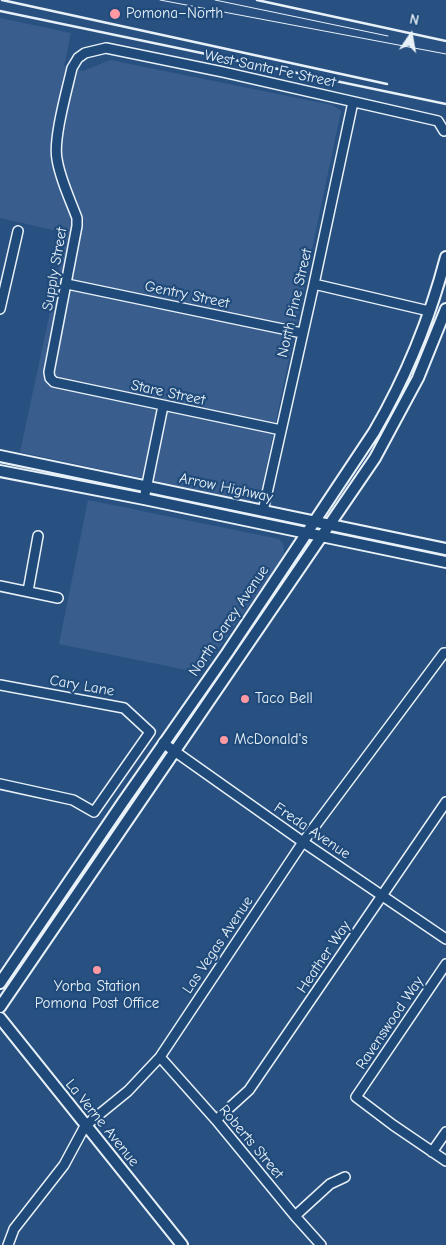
<!DOCTYPE html>
<meta charset="utf-8">
<style>
body{margin:0}
#map{position:relative;width:446px;height:1245px;overflow:hidden;background:#285181;font-family:"Comic Neue",sans-serif}
canvas{display:block}
.north{position:absolute;left:386px;top:10px;width:50px;height:50px;-webkit-text-stroke:4px #1f4a7a;paint-order:stroke;rotate:12deg;font-size:14px;font-weight:700;line-height:20px;text-align:center;color:#e8f1f8}
.north::after{content:'';display:block;margin:auto;width:18px;height:22px;background:#e8f1f8;clip-path:polygon(50% 0,100% 100%,50% 72%,0 100%)}
</style>
<div id="map">
<canvas width="446" height="1245"></canvas>
<div class="north">N</div>
</div>
<script>
const c = document.querySelector('canvas').getContext('2d');
c.lineJoin = 'round';
function fillPath(path, color) { c.fillStyle = color; c.fill(path, 'evenodd'); }
function stroke(path, color, width, dash) { c.strokeStyle = color; c.lineWidth = width; c.lineCap = dash ? 'butt' : 'round'; c.setLineDash(dash || []); c.stroke(path); }
function label(font, color, halo, rows, align = 'center') {
  c.font = font + ' "Comic Neue",sans-serif'; c.lineWidth = 4.5; c.setLineDash([]); c.textBaseline = 'middle'; c.strokeStyle = halo; c.fillStyle = color; for (const [text, x, y, turn = 0] of rows) {
    c.save(); c.translate(x, y); c.rotate((+turn || 0) * Math.PI / 180); c.textAlign = isNaN(turn) ? turn : align; if (halo) c.strokeText(text, 0, 0); c.fillText(text, 0, 0); c.restore();
  }
}
fillPath(new Path2D(`
 M0 18 71 33 64 66 83 71 110 60 332 105 341 111 261 492 250 501 20 452 67 233 0 218Z
 M88 500 279 539 283 544 284 553 279 563 201 673 59 644Z`), '#395e8d');
const minor = new Path2D(`
 M67 284 302 333
 M314 284 429 311
 M0 309 18 231
 M281 430 54 382 50 378 49 372 77 226V218C70 199 60 179 57 159 53 139 67 90 72 68L78 58 85 53 106 48 223 72 438 121 444 131
 M144 499 163 406
 M263 511 314 284 353 102
 M0 586 58 598
 M28 591 38 536
 M0 685 124 708 150 732 94 812 73 800 0 784
 M163 743 303 842 446 939
 M446 964 356 1097 393 1125 446 1161
 M160 1057 216 1120 295 1216 321 1245
 M216 1120 249 1090 446 802
 M432 1152 446 1132
 M295 1216 330 1184 345 1177
 M8 1245 14 1229 64 1165 85 1126 128 1091 160 1057 303 842 444 653H446`);
const major = new Path2D(`
 M0 456 446 549
 M0 471 144 499 446 562
 M0 983 123 802 227 653 374 432C406 377 430 318 446 257
 M0 1007 375 458 418 378 446 309
 M0 1018 182 1245`);
stroke(minor, '#e8f1f8', 12);
stroke(major, '#e8f1f8', 14);
stroke(minor, '#1f4a7a', 9);
stroke(major, '#1f4a7a', 10);
stroke(new Path2D(`
 M160 0 446 54
 M215 0 388 36`), '#e8f1f8', 1);
stroke(new Path2D(`
 M2 0 387 84
 M257 0 446 41
 M0 11 446 104`), '#e8f1f8', 2.5);
for (const [x, y, r, color] of [
 [115,14,6,"#ff9aa2"],
 [245,699,5,"#ff9aa2"],
 [224,740,5,"#ff9aa2"],
 [97,970,5,"#ff9aa2"]
]) { const dot = new Path2D(); dot.arc(x, y, r, 0, 2 * Math.PI); c.fillStyle = color; c.fill(dot); stroke(dot, '#1f4a7a', 2); }
label('15px', '#e8f1f8', '#1f4a7a', [
 ["Pomona–North",126,14],
 ["Taco Bell",255,699],
 ["McDonald's",234,740],
 ["Yorba Station",97,987,"center"],
 ["Pomona Post Office",97,1004,"center"]
], 'left');
label('15px', '#e8f1f8', '#1f4a7a', [
 ["West Santa Fe Street",270,69,12],
 ["Supply Street",55,269,-80],
 ["Gentry Street",187,295,12],
 ["North Pine Street",295,303,-77],
 ["Stare Street",168,393,12],
 ["Arrow Highway",226,488,12],
 ["North Garey Avenue",229,621,-56],
 ["Cary Lane",82,686,10],
 ["Freda Avenue",312,831,34],
 ["Las Vegas Avenue",218,945,-56],
 ["Heather Way",324,957,-56],
 ["Ravenswood Way",390,1023,-56],
 ["La Verne Avenue",102,1123,51],
 ["Roberts Street",251,1142,50]
]);
</script>
